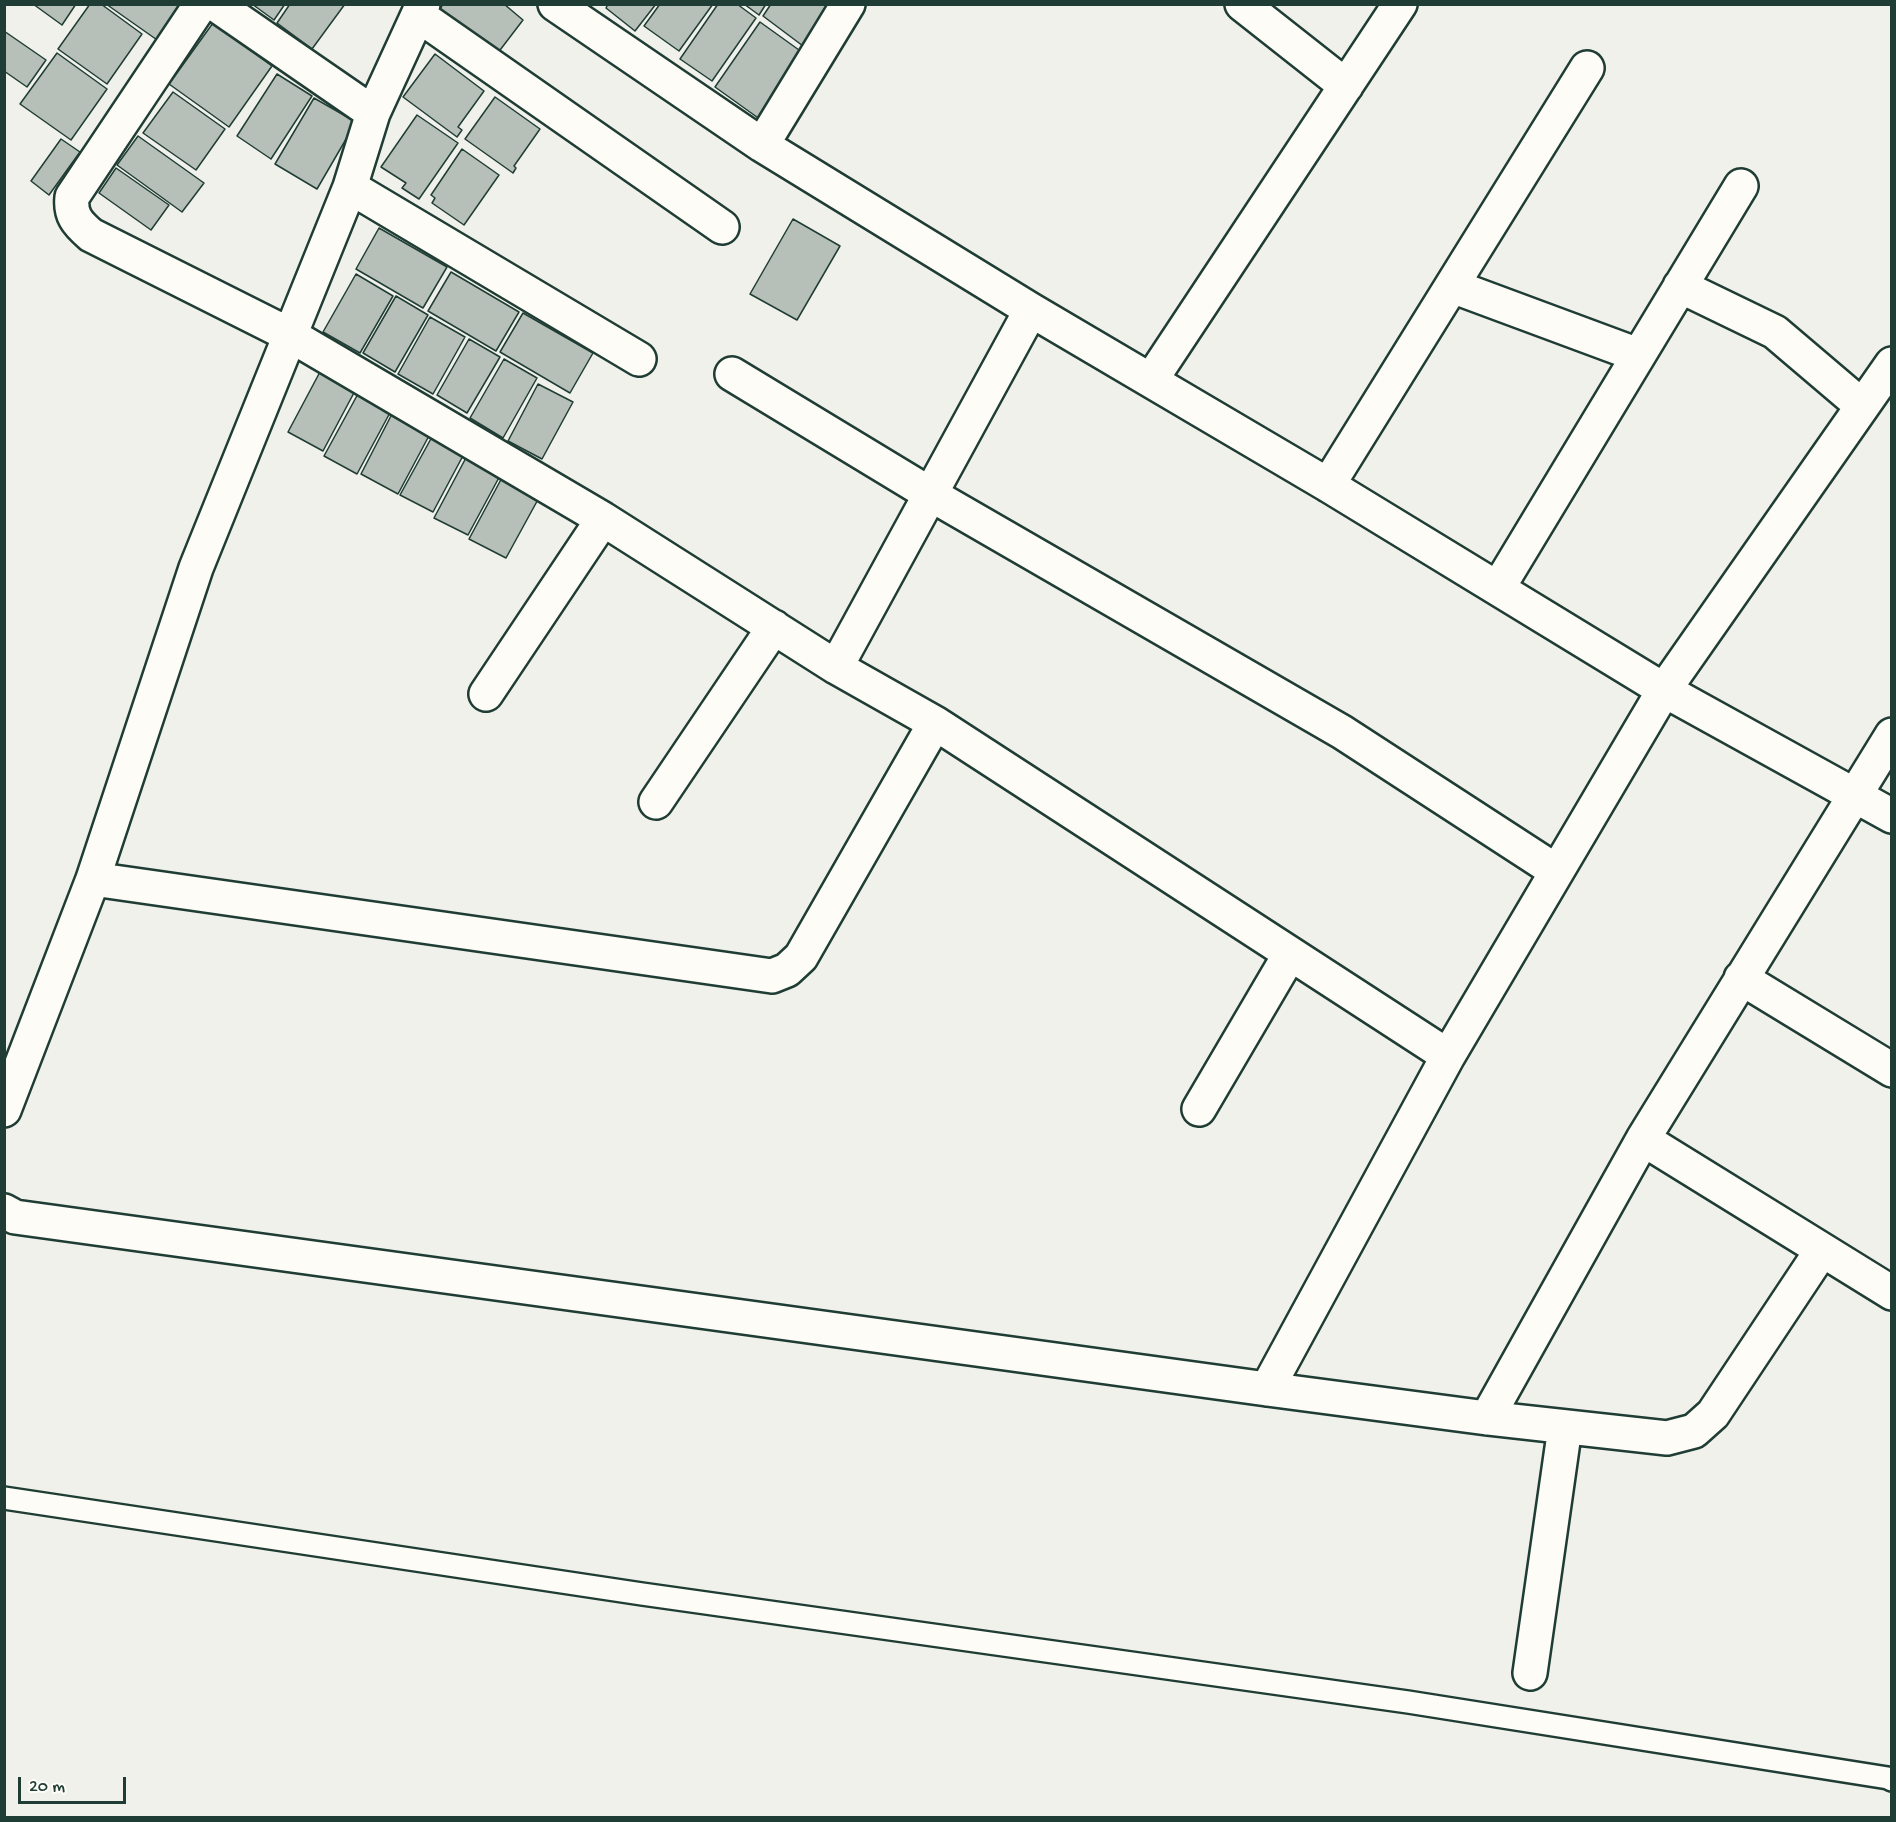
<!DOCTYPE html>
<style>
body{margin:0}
#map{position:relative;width:1896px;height:1822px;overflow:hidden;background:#f0f1eb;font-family:"Gochi Hand",sans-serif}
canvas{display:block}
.frame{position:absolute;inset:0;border:6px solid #1f3d34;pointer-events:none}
.scale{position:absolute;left:18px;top:1777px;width:108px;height:27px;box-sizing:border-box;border:3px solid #1f3d34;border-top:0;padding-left:8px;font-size:18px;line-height:21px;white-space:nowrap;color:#1f3d34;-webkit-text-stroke:4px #fdfcf7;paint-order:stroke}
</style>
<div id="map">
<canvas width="1896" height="1822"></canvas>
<div class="frame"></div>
<div class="scale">20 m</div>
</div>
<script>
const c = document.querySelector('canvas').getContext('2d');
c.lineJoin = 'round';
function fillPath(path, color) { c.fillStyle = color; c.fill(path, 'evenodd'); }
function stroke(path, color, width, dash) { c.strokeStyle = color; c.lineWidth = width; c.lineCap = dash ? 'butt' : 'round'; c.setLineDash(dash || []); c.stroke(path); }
const building = new Path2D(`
 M33 4H76L62 25Z
 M90 4H101L142 34 107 84 58 49Z
 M106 4H187L160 42Z
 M252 4H285L274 20Z
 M290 4H345L312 49 277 23Z
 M443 4H504L523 20 497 54 440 9Z
 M608 4H656L635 31 606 8Z
 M660 4H713L679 51 644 26Z
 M718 4H737L756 18 712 81 680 59Z
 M744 4H766L759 15Z
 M771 4H839L807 49 763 16Z
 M760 22 806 55 761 120 715 87Z
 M213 23 272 66 229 127 169 84Z
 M4 31 46 60 27 87 4 71Z
 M57 53 107 89 71 140 20 104Z
 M435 54 484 91 458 127 462 130 457 137 403 97Z
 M277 74 312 96 271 159 237 136Z
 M173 92 225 129 196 170 143 133Z
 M495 97 540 129 514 166 516 168 513 173 465 139Z
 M314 98 356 122 317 189 275 164Z
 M417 115 458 143 419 199 402 188 406 183 381 167Z
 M138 136 204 183 182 212 117 165Z
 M61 139 80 152 49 195 31 181Z
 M462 149 499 175 464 225 432 203 435 198 431 195Z
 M116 168 169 205 151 230 99 193Z
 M793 219 840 246 797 320 750 294Z
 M379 228 447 267 423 308 356 269Z
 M451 272 519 312 496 351 428 311Z
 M356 274 393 296 360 353 323 332Z
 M396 296 428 315 395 372 363 353Z
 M523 313 593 353 570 393 500 352Z
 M430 317 465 337 433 394 398 374Z
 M469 339 500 357 467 413 437 395Z
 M504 359 537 378 503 438 470 418Z
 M321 370 356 389 323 451 288 432Z
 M538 384 573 402 542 459 508 441Z
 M359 392 392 409 357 474 324 456Z
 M393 412 431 432 398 494 361 474Z
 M433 435 465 452 433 512 400 495Z
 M468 454 502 472 468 535 434 518Z
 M504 474 541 494 506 558 469 539Z`);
fillPath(building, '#b6bfb8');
stroke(building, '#1f3d34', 1.5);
const service = new Path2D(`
 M4 1498 642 1594 1408 1702 1888 1778 1892 1780`);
const minor = new Path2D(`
 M201 4 72 197C70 215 77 223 91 235L290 335 603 519 836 667 935 723 1448 1056
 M215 4 373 113
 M555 4 762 145 1031 310 1328 485 1664 690 1892 816
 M1242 4 1346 86
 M418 15 722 227
 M762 145 848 4
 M350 187 639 359
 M1452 286 1638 355
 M1680 286 1775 332 1862 406
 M732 374 930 494 1342 732 1556 871
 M1151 380 1400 4
 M1328 485 1587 68
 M1498 588 1741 186
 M836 667 1031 310
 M486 694 603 519
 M656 802 774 627
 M93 879 772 976 787 970 801 957 935 723
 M1741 978 1892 1070
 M1199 1109 1290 954
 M4 1110 93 879 196 568 350 187 373 113 423 4
 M1643 1139 1892 1293
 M4 1211 15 1217 1267 1389 1487 1418 1667 1438 1694 1431 1713 1414 1822 1250
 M1267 1389 1448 1056 1664 690 1892 364
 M1487 1418 1643 1139 1892 735
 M1530 1673 1565 1427`);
stroke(service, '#1f3d34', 26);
stroke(minor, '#1f3d34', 38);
stroke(service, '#fdfcf7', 21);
stroke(minor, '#fdfcf7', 33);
</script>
